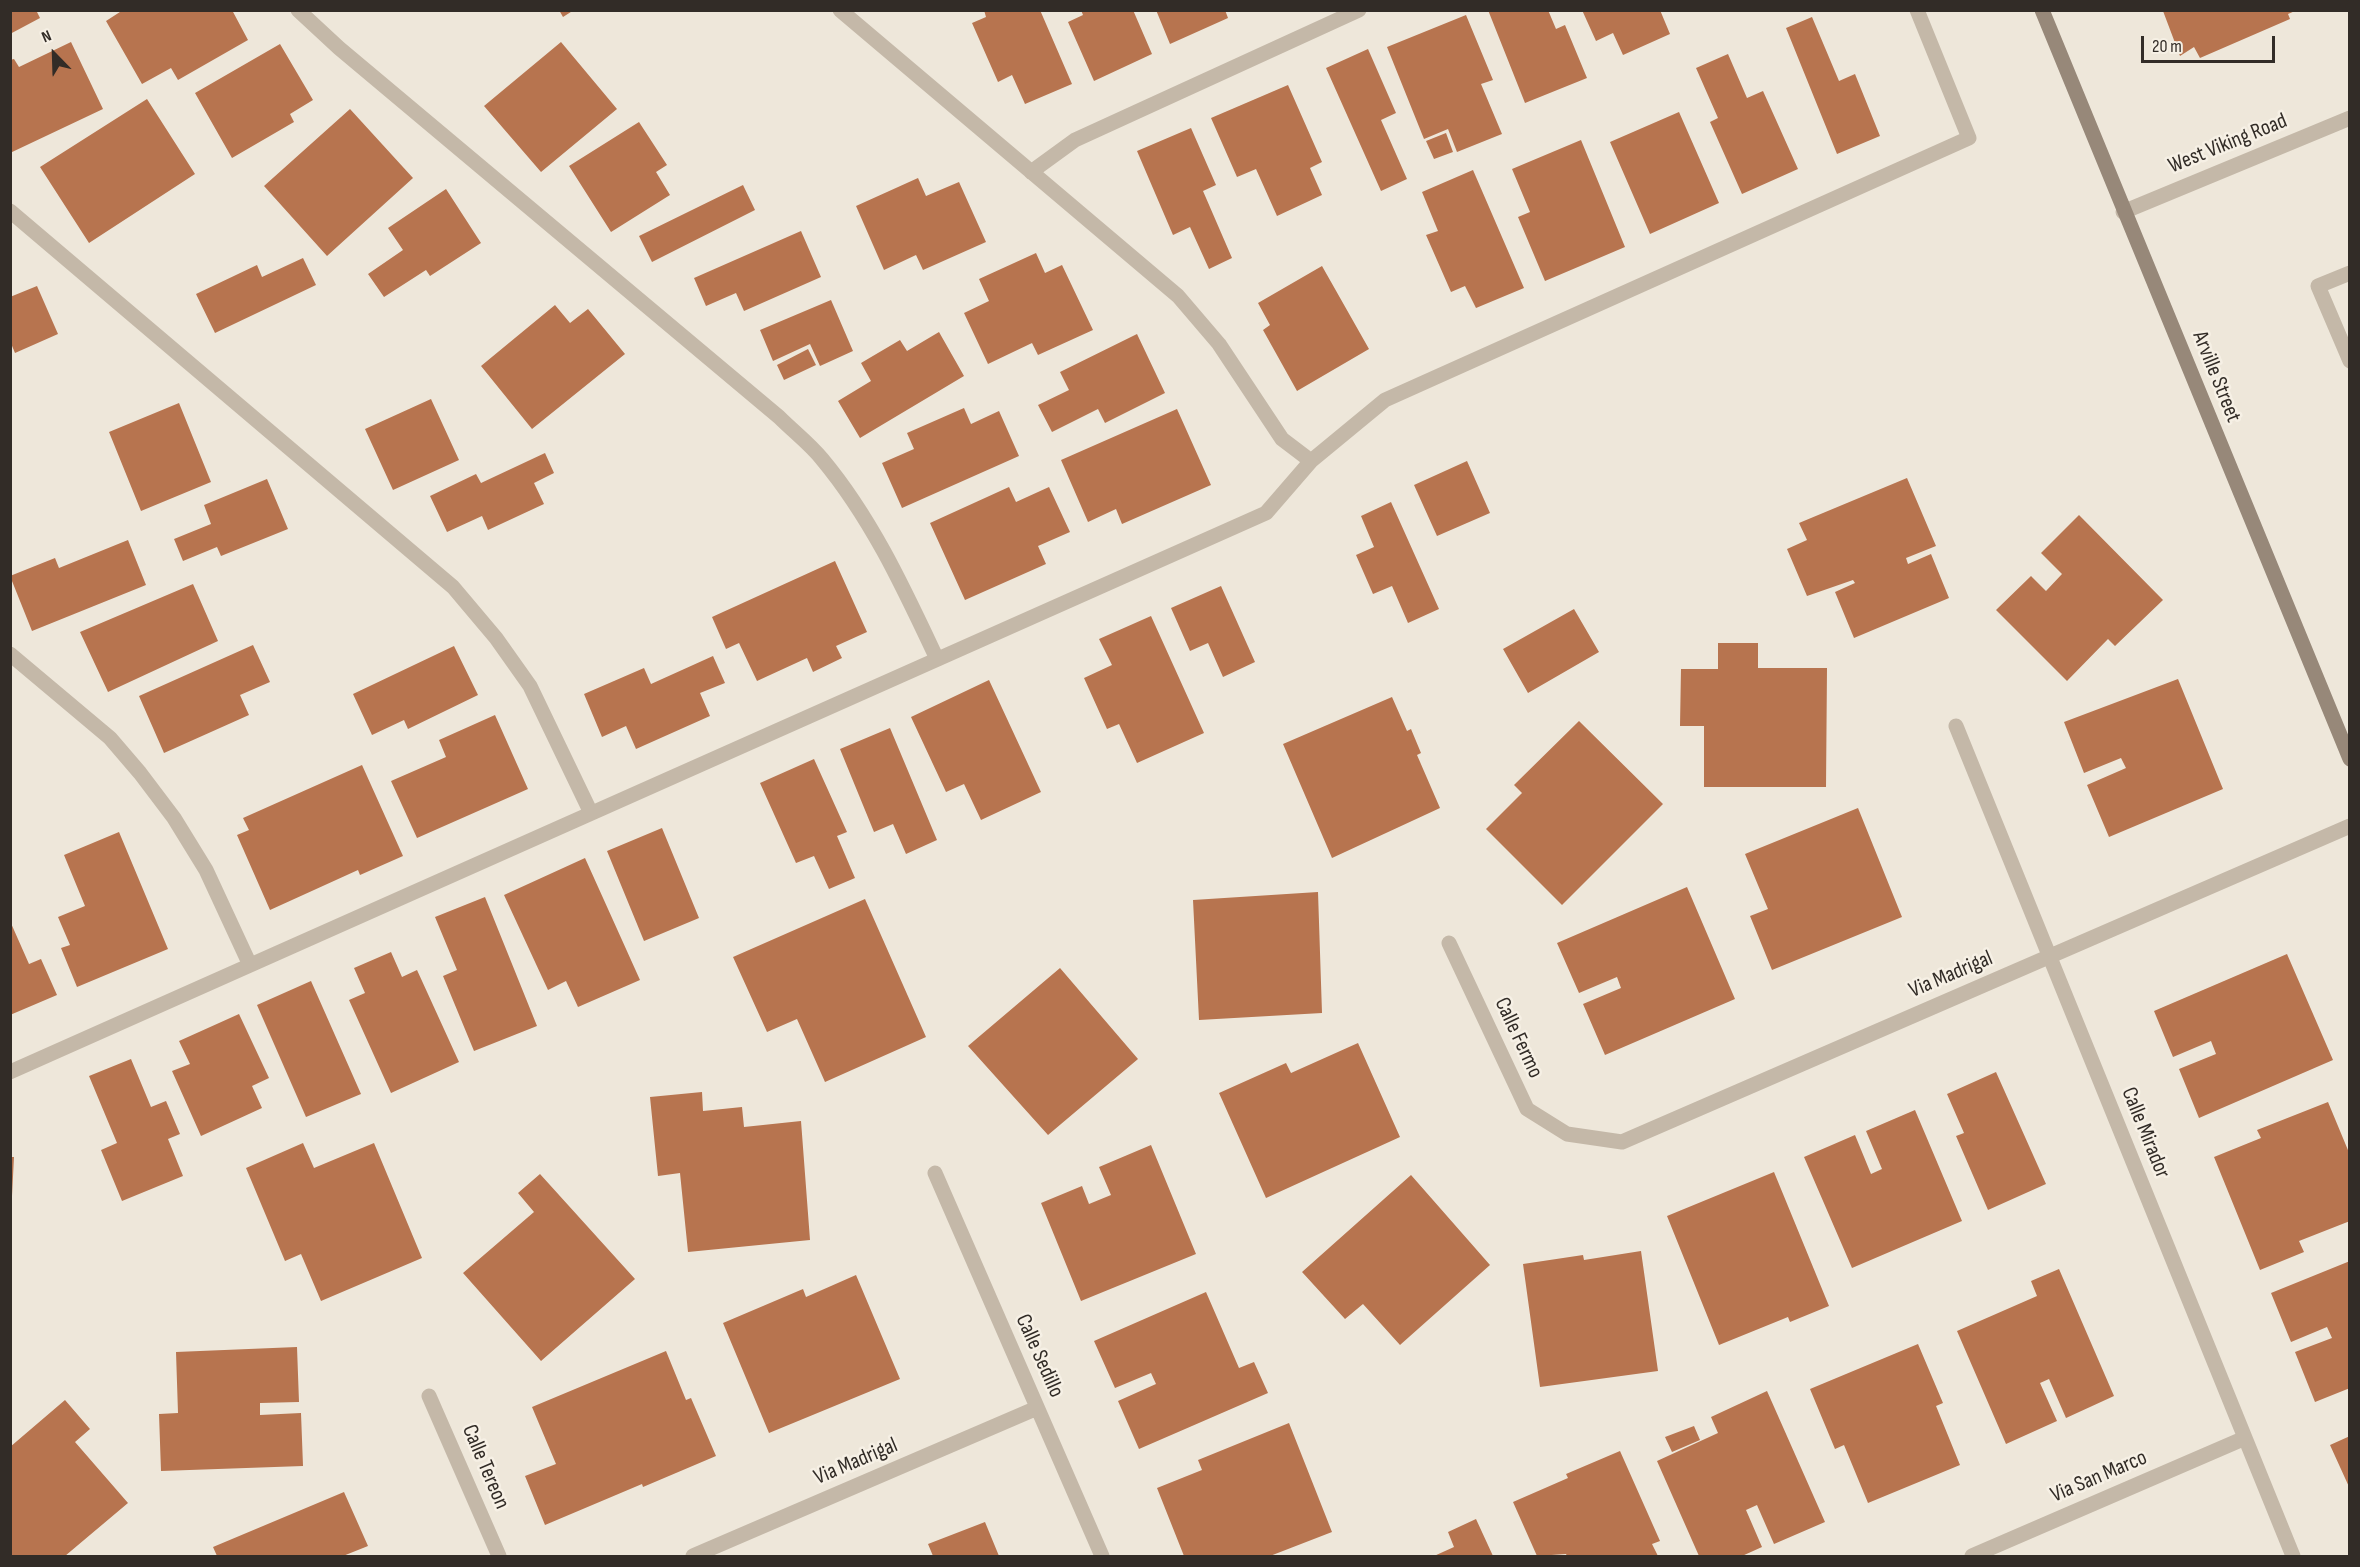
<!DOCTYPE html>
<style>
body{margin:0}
#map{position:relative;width:2360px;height:1567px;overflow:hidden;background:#eee7da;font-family:"Sofia Sans Condensed",sans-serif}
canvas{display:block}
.frame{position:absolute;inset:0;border:12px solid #322c27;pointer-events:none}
.north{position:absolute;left:24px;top:24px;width:60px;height:60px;-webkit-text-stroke:4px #f6f0e5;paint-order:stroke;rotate:337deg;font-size:16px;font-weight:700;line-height:24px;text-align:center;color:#322c27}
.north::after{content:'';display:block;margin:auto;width:21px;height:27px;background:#322c27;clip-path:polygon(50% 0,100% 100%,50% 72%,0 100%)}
.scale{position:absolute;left:2141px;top:36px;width:134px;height:27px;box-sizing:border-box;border:3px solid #322c27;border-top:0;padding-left:8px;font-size:18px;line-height:21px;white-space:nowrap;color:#322c27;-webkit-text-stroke:4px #f6f0e5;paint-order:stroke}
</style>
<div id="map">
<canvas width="2360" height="1567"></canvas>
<div class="frame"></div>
<div class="north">N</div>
<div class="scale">20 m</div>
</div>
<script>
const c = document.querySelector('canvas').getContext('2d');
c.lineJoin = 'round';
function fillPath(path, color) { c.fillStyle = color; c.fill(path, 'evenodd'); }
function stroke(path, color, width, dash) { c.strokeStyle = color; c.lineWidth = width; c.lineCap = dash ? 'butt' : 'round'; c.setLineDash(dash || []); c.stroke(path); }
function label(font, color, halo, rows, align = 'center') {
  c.font = font + ' "Sofia Sans Condensed",sans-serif'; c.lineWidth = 5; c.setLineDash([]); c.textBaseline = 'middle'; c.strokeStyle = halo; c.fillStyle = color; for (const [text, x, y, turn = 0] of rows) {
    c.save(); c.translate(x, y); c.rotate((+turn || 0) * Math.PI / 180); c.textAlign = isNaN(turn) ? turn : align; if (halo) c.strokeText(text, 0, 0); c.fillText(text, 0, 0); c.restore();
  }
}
fillPath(new Path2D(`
 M10 10H36L40 18 10 34Z
 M123 10H232L248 40 178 80 171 68 142 84 106 21Z
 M559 10H574L563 17Z
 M984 10H1040L1072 84 1025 104 1012 75 998 82 972 23 986 17Z
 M1081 10H1133L1152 54 1094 81 1068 22 1083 15Z
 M1156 10H1225L1228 18 1170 44Z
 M1488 10H1548L1556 29 1565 25 1587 78 1525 103Z
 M1582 10H1660L1670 34 1623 55 1613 33 1596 41Z
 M2163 11H2295L2288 14 2290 19 2200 58 2194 47 2180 56Z
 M1466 15 1493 80 1481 84 1502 134 1457 152 1448 129 1424 139 1387 47Z
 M1812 17 1839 81 1855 74 1880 136 1837 154 1786 28Z
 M71 42 103 109 10 153V60L14 59 19 67Z
 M561 42 617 109 541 172 484 106Z
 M280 44 313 100 290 114 294 122 232 158 195 93Z
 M1368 49 1396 113 1381 120 1407 179 1381 191 1326 68Z
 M1728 54 1747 98 1763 91 1798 169 1742 194 1710 122 1718 118 1696 68Z
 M1288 85 1322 162 1310 168 1322 195 1277 216 1256 169 1237 177 1211 118Z
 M147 99 195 174 89 243 40 167Z
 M350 109 413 178 327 256 264 186Z
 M1679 112 1719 203 1650 234 1610 142Z
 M639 122 667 165 656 172 670 195 611 232 569 166Z
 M1191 128 1216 185 1203 191 1232 258 1209 269 1190 227 1173 235 1137 151Z
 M1446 133 1453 152 1434 159 1426 141Z
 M1581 140 1625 247 1545 281 1518 217 1530 212 1512 169Z
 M1473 170 1524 288 1476 308 1465 286 1451 292 1426 235 1438 231 1422 192Z
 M918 178 926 196 959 182 986 242 923 270 916 255 884 270 856 206Z
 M743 185 755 210 652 262 639 236Z
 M446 189 481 243 430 276 426 270 384 297 368 274 403 250 388 228Z
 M801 231 821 277 744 311 736 293 706 306 694 278Z
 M1036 253 1045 273 1062 265 1093 330 1038 355 1032 343 988 364 964 313 989 301 979 279Z
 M303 258 316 285 215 333 196 294 257 265 262 277Z
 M1322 266 1369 349 1297 391 1263 330 1270 325 1258 303Z
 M37 286 58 334 15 353 10 341V297Z
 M831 300 853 351 820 366 810 344 773 361 760 330Z
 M555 305 570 323 588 309 625 354 532 429 481 366Z
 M939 332 964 376 860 438 838 401 871 381 861 363 900 340 907 351Z
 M1137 334 1165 393 1105 423 1098 409 1052 432 1038 405 1069 390 1060 372Z
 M808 349 816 365 784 380 777 365Z
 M431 399 459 460 393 490 365 429Z
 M179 403 211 482 141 511 109 432Z
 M964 408 971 424 999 411 1019 456 902 508 882 463 914 449 907 433Z
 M1177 409 1211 485 1122 524 1116 509 1088 522 1061 460Z
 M545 453 554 473 534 483 544 504 488 530 482 516 447 532 430 496 476 474 481 483Z
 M1467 461 1490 513 1437 536 1414 485Z
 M1907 478 1936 546 1906 558 1908 564 1931 554 1949 598 1854 638 1835 592 1855 583 1853 580 1807 596 1787 549 1807 540 1799 523Z
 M267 479 288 529 221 556 217 547 183 561 174 539 211 524 204 505Z
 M1009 487 1016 502 1049 487 1070 532 1038 546 1046 564 965 600 930 523Z
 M1391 502 1439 609 1408 623 1392 586 1373 594 1356 555 1374 547 1361 516Z
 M2079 515 2163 600 2115 646 2108 639 2067 681 1996 610 2031 576 2046 591 2062 574 2041 553Z
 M128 540 146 585 32 631 10 576 55 558 59 568Z
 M835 561 867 632 836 646 842 658 813 672 807 658 757 681 739 643 726 649 712 617Z
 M193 584 218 641 108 692 80 632Z
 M1221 586 1255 662 1223 677 1208 643 1190 651 1171 608Z
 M1574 609 1599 652 1528 693 1503 649Z
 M1151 616 1204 733 1137 763 1119 724 1107 729 1084 678 1112 665 1099 639Z
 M1718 643H1758V668H1827L1826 787H1704V726H1680L1681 669H1718Z
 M253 645 270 682 240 695 249 715 164 753 139 696Z
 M454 646 478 695 408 729 404 720 372 735 353 694Z
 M713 656 725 683 700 693 710 716 636 749 626 726 602 737 584 694 644 668 651 684Z
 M2178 679 2223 789 2109 837 2087 785 2126 768 2121 758 2084 773 2064 722Z
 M989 680 1041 792 981 820 964 784 946 792 911 717Z
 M1392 697 1407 731 1411 729 1421 753 1417 755 1440 808 1332 858 1283 744Z
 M495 715 528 789 417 838 391 781 446 757 439 740Z
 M1579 721 1663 804 1562 905 1486 829 1522 793 1514 785Z
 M890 728 937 840 906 854 893 824 874 832 840 749Z
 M814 759 847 832 837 836 855 878 829 889 814 856 796 863 760 783Z
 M362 765 403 856 360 875 358 870 270 910 237 835 249 830 243 818Z
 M1858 808 1902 917 1772 970 1750 916 1768 909 1745 854Z
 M662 828 699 918 644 941 607 851Z
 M119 832 168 949 77 987 61 948 70 945 58 917 85 906 64 855Z
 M585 858 640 980 578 1007 566 981 548 990 504 895Z
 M1687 887 1735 999 1605 1055 1583 1004 1621 988 1617 977 1579 993 1557 943Z
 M1318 892 1322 1013 1199 1020 1193 900Z
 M485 897 537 1026 474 1051 443 976 457 970 435 917Z
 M865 899 926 1037 825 1082 797 1019 767 1032 733 957Z
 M10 921 29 964 41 959 57 995 10 1015Z
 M391 952 402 977 417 970 459 1062 391 1093 349 1000 365 993 354 968Z
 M2287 954 2333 1060 2199 1118 2179 1069 2216 1054 2211 1041 2173 1057 2154 1011Z
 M1060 968 1138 1059 1048 1135 968 1046Z
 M311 981 361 1094 306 1117 257 1005Z
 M239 1014 269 1078 252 1086 262 1108 201 1136 172 1071 190 1064 179 1041Z
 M1358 1043 1400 1137 1266 1198 1219 1093 1286 1063 1291 1073Z
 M131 1059 151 1107 166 1101 180 1134 168 1139 183 1176 122 1201 101 1150 117 1143 89 1076Z
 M1996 1072 2046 1184 1988 1210 1956 1136 1964 1133 1947 1094Z
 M702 1092 703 1111 742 1107 744 1127 801 1121 810 1240 688 1252 680 1173 658 1176 650 1097Z
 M2328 1102 2350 1155V1221L2299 1241 2304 1252 2260 1270 2214 1157 2261 1138 2257 1130Z
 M1915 1110 1962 1221 1852 1268 1804 1157 1855 1135 1871 1174 1882 1169 1866 1131Z
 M303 1143 314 1168 374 1143 422 1258 321 1301 301 1254 285 1261 246 1168Z
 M1151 1145 1196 1254 1081 1301 1041 1203 1082 1186 1089 1204 1111 1195 1099 1167Z
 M10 1157H14L12 1196H10Z
 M1774 1172 1829 1306 1790 1322 1788 1317 1719 1345 1667 1216Z
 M540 1174 635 1279 541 1361 463 1273 534 1212 518 1193Z
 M1411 1175 1490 1265 1400 1345 1363 1304 1345 1319 1302 1272Z
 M1641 1251 1658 1371 1540 1387 1523 1264 1583 1255 1584 1260Z
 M2350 1261V1388L2315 1402 2295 1352 2332 1338 2327 1327 2291 1342 2271 1293Z
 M2059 1269 2114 1396 2066 1418 2049 1379 2040 1383 2057 1421 2006 1444 1957 1331 2037 1296 2031 1281Z
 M856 1275 900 1379 769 1433 723 1323 803 1289 806 1297Z
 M1206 1292 1239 1368 1254 1362 1268 1393 1139 1449 1118 1401 1156 1384 1151 1373 1115 1388 1094 1341Z
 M1918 1344 1943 1403 1936 1406 1960 1465 1868 1503 1844 1445 1835 1449 1810 1389Z
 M297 1347 299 1402 260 1403V1415L301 1413 303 1466 161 1471 159 1414 178 1413 176 1352Z
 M666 1351 686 1400 691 1398 716 1456 643 1487 642 1484 545 1525 525 1476 556 1464 532 1407Z
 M1767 1391 1825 1522 1774 1544 1757 1505 1746 1510 1762 1547 1742 1556H1699L1657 1461 1718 1433 1711 1417Z
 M65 1400 90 1429 75 1442 128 1503 65 1556H13L10 1553V1447Z
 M1289 1423 1332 1532 1270 1556H1184L1157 1488 1202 1470 1198 1460Z
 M1694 1426 1700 1440 1672 1452 1665 1437Z
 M2350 1436V1489L2330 1445Z
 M1620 1451 1660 1541 1652 1544 1658 1556H1567L1566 1554 1537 1556 1513 1502 1568 1478 1566 1474Z
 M344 1492 368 1546 343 1556H217L213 1547Z
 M1476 1519 1493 1556H1434L1454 1547 1448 1532Z
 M985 1522 999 1556H933L928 1544Z`), '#b7744f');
stroke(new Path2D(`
 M2350 273 2318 286 2350 361`), '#c4b8a8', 15);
stroke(new Path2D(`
 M298 10 339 48 779 417C793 431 810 444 822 459 872 519 904 589 937 659
 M840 10 1178 296 1219 344 1282 439 1311 461
 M1031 172 1075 140 1359 10
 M10 211 453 587 496 638 530 686 591 813
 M10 654 110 738 140 773 174 818 206 870 250 965
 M1956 726 2293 1556
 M1449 943 1527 1109 1567 1134 1622 1142 2350 826
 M10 1072 1266 513 1311 461 1385 400 1969 138 1917 10
 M935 1173 1102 1556
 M429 1396 499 1556
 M693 1556 1037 1408
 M1972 1556 2245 1438`), '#c4b8a8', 15);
stroke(new Path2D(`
 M2123 212 2350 118`), '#c4b8a8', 15);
stroke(new Path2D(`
 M2042 10 2350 759`), '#978879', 15);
label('22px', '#322c27', '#f6f0e5', [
 ["West Viking Road",2228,144,-22],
 ["Arville Street",2216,377,68],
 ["Via Madrigal",1951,975,-23],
 ["Calle Fermo",1518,1038,65],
 ["Calle Mirador",2145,1133,68],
 ["Calle Sedillo",1039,1356,66],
 ["Via Madrigal",856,1462,-23],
 ["Calle Tereon",485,1467,67],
 ["Via San Marco",2099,1477,-23]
]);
</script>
